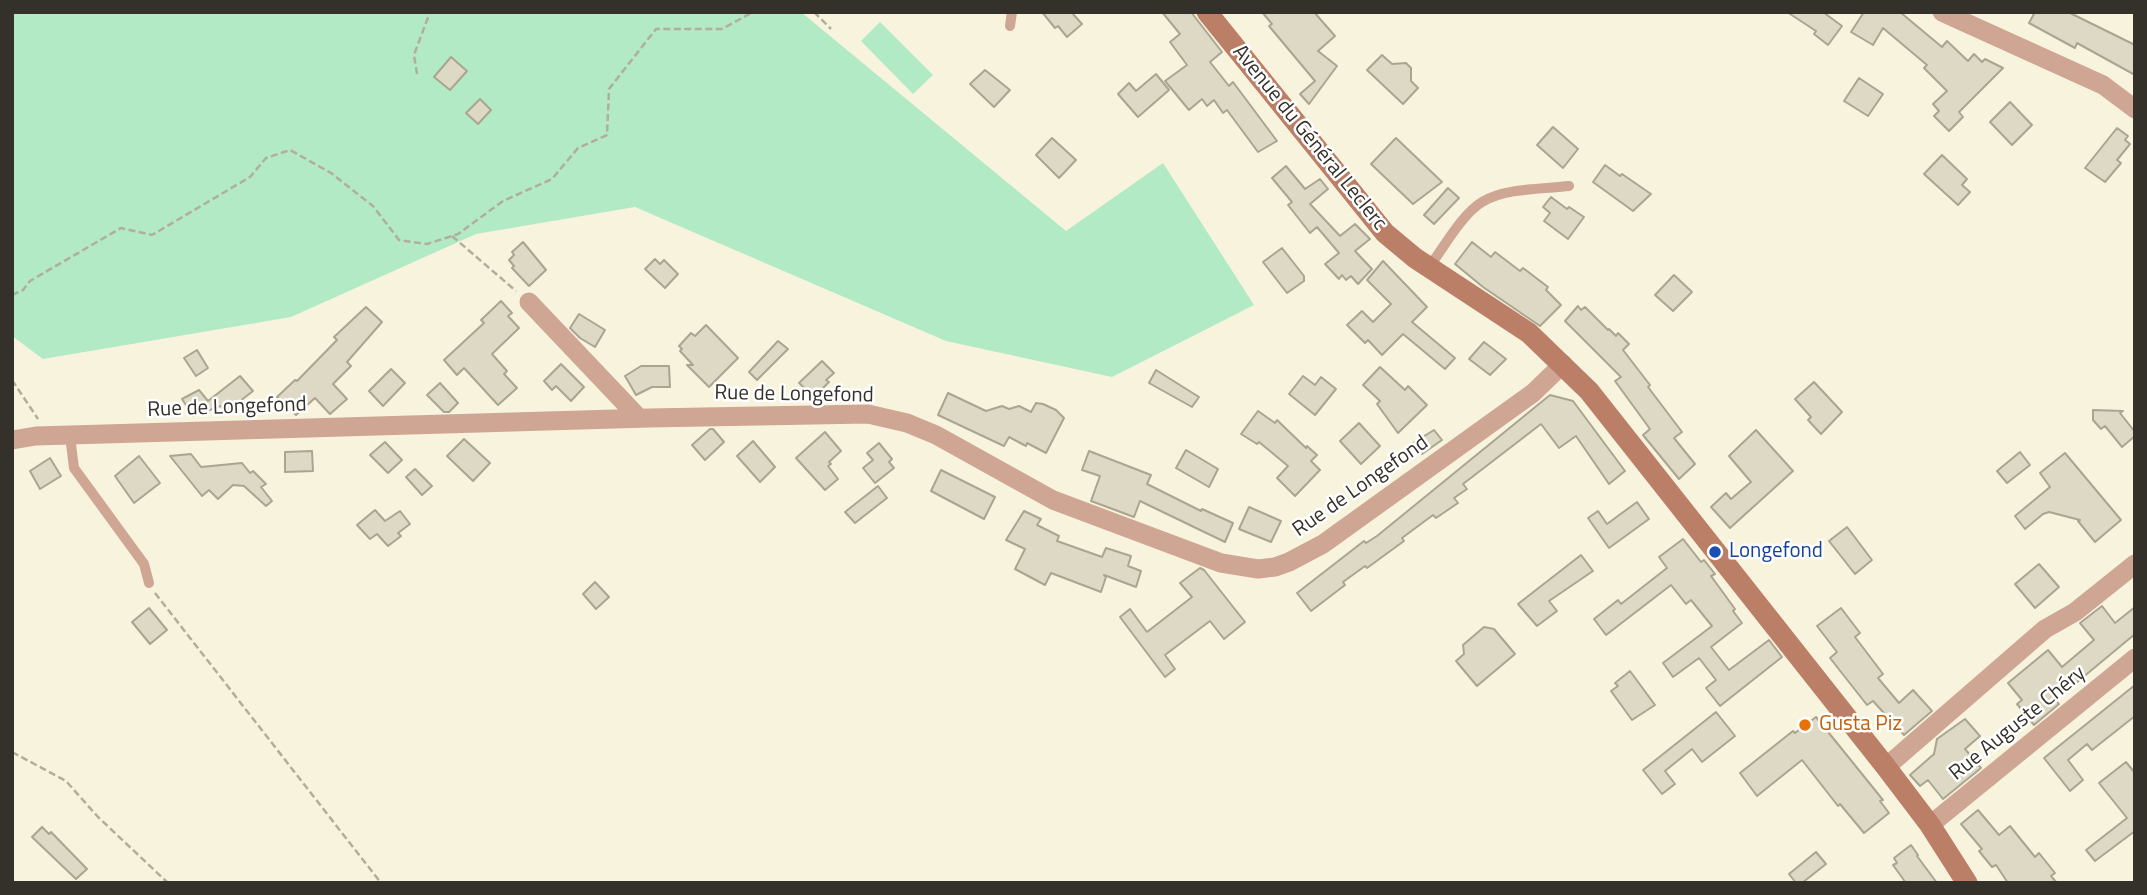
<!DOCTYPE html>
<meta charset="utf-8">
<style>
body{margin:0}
#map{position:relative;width:2147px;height:895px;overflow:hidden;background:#f8f3dd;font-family:"Titillium Web",sans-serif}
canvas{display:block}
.frame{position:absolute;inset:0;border:14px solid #333129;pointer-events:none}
</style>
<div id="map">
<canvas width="2147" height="895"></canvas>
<div class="frame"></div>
</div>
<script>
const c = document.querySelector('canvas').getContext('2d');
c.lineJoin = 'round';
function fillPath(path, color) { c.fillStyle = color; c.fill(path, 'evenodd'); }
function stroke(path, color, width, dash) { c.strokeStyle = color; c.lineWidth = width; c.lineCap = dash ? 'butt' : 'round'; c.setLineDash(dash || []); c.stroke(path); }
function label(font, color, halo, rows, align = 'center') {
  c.font = font + ' "Titillium Web",sans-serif'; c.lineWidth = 5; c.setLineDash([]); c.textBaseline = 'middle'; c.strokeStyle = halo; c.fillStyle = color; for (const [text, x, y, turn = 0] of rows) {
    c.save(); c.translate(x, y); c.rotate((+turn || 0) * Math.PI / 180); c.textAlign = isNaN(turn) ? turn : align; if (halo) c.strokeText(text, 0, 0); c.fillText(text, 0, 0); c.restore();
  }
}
fillPath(new Path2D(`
 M17 12H801L1066 231 1163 163 1254 305 1112 377 946 341 635 207 476 234 291 317 43 359 12 336V16Z
 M880 22 933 75 913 94 861 41Z`), '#b1eac5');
const building = new Path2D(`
 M1042 12H1076L1073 14 1082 24 1067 37 1058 26 1055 28Z
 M1162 12H1191L1222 52 1210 62 1229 86 1233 82 1277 141 1258 152 1227 110 1223 113 1214 100 1207 106 1202 99 1189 110 1165 81 1187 65 1170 42 1180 34Z
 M1262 12H1314L1335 36 1318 51 1337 66 1309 104 1300 94 1315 81 1269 26 1272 24Z
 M1787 12H1823L1842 26 1828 45 1814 34 1816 31Z
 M1864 12H1900L1942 47 1947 41 1968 61 1974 54 1982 62 1985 59 2003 68 1959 112 1963 117 1949 131 1934 116 1939 111 1933 104 1947 91 1924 68 1927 65 1883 28 1873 45 1851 32Z
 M2035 12H2068L2135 45V75L2077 43 2075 48 2029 23Z
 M1382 55 1392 64 1406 63 1411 68V81L1418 88 1403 104 1367 70Z
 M451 57 467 71 450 90 434 77Z
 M985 70 1010 90 994 107 970 84Z
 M1156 74 1169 90 1138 117 1118 94 1129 83 1136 91Z
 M1859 78 1883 94 1868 116 1844 101Z
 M480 99 491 110 478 124 466 113Z
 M2010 102 2032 125 2012 145 1990 122Z
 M1553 127 1578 149 1563 168 1537 145Z
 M2117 128 2128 136 2125 140 2130 144 2117 160 2121 163 2105 182 2085 168Z
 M1052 138 1076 160 1059 178 1036 155Z
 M1396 138 1442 182 1413 204 1371 164Z
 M1942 155 1967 179 1962 185 1970 192 1958 205 1924 174Z
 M1605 165 1620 176 1622 174 1651 194 1633 211 1593 182Z
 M1286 166 1305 189 1320 179 1328 189 1310 204 1340 236 1355 224 1370 239 1355 251 1372 269 1358 284 1351 276 1346 280 1342 275 1339 279 1325 264 1339 253 1317 227 1310 233 1288 205 1292 202 1272 178Z
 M1448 188 1459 198 1434 224 1424 215Z
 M1551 197 1567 209 1569 207 1584 217 1568 239 1544 221 1550 213 1543 207Z
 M523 242 546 270 529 286 512 268 514 266 509 260 514 255 512 252Z
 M1472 242 1491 257 1495 252 1520 271 1523 268 1548 287 1546 290 1561 305 1540 326 1483 287 1455 264Z
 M1282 248 1304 276V281L1287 293 1263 262Z
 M655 259 660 264 664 260 678 274 665 288 645 269Z
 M1383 261 1427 307 1412 322 1455 358 1445 369 1403 334 1382 355 1368 340 1365 343 1347 325 1362 311 1373 322 1391 304 1367 280Z
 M1674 275 1692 292 1673 311 1655 295Z
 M501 301 512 313 508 316 519 328 492 354 507 371 504 374 517 388 498 405 464 368 457 375 444 360 484 323 481 320Z
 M1578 306 1581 310 1585 307 1608 330 1609 329 1616 336 1618 333 1629 344 1623 350 1650 385 1648 387 1682 432 1674 438 1695 464 1679 479 1643 435 1650 429 1615 381 1621 377 1565 321Z
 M366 307 382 322 347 362 351 366 333 384 347 399 330 414 315 398 296 415 277 397 295 380 297 381 337 340 334 337Z
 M579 314 605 330 595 347 580 338 570 328Z
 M706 325 738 358 709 387 687 365H693L680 351 682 349 679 346 691 333 695 336Z
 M778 341 788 349 757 380 749 372Z
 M1484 342 1506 359 1490 375 1469 359Z
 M197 350 208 368 196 376 184 358Z
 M822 361 834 373 826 380 829 382 814 397 799 383Z
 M561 364 584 387 571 401 556 386 552 390 544 381Z
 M641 366H669L670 387H652L636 395 625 376Z
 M1380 367 1405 390 1408 386 1427 405 1398 433 1377 404 1380 401 1363 385Z
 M391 369 405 383 383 406 369 391Z
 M1156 370 1199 397 1192 407 1149 383Z
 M240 376 253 391 226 412 221 406 193 416 182 399 199 390 208 401Z
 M1303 376 1315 385 1321 377 1336 389 1315 415 1289 394Z
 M1814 382 1842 412 1821 434 1808 420 1811 417 1795 399Z
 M440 383 458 403 449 412H444L427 395Z
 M948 393 986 411 1002 406 1009 409 1019 406 1031 412 1036 403 1043 404 1056 410 1064 418 1046 453 1027 443 1026 446 1009 437 1004 446 938 415Z
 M1550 395 1573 401 1625 471 1609 484 1576 436 1559 448 1541 424 1463 484 1467 489 1454 498 1458 503 1436 518 1433 515 1402 538 1404 541 1367 568 1365 566 1343 582 1345 585 1311 611 1297 593 1364 541 1366 543 1377 536Z
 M2093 410 2123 411 2120 413 2135 432V436L2122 447 2105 426 2101 429 2093 420Z
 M1258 411 1275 423 1277 420 1306 448 1307 446 1317 455 1311 461 1320 470 1295 496 1277 478 1288 466 1259 442 1257 444 1241 434Z
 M1359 423 1380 446 1361 464 1340 441Z
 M710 429H713L724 442 705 460 692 445Z
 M1434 430 1442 440 1422 454 1413 443Z
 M1756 430 1793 471 1730 528 1711 507 1726 493 1731 499 1751 482 1729 456Z
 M825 432 841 451 829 462 831 464 828 466 838 479 825 490 796 458Z
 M464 439 490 463 473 481 447 456Z
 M753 441 775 467 760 482 737 456Z
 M385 442 402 460 388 473 370 455Z
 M879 443 892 459 889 462 894 468 875 483 863 468 873 460 867 453Z
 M1186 450 1218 469 1209 487 1176 468Z
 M312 451 313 471 285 472V452Z
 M1089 451 1151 475 1147 484 1201 511 1202 509 1233 523 1225 542 1140 501 1134 517 1091 501 1100 476 1082 470Z
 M2020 452 2030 465 2007 483 1997 471Z
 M2065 453 2121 520 2095 542 2078 521 2080 520 2049 512 2043 514 2025 529 2015 516 2050 487 2040 473Z
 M191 454 201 467 242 463 250 473 253 471 266 484 261 487 272 501 266 506 244 486 233 485 218 499 209 490 202 496 170 456Z
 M139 456 160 483 134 503 115 476Z
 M50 458 61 476 40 489 30 471Z
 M415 469 432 486 422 495 406 477Z
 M941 470 995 497 984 519 931 491Z
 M878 486 887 498 855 523 845 512Z
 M1637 502 1649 519 1609 548 1588 518 1598 511 1607 524Z
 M1249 507 1281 521 1271 542 1239 529Z
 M375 510 385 521 400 511 410 524 398 533 401 536 388 546 377 534 370 539 357 525Z
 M1024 511 1041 519 1037 525 1059 536 1057 541 1102 557 1106 548 1131 556 1128 566 1141 571 1136 587 1104 575 1106 577 1101 592 1051 573 1045 585 1015 569 1025 549 1006 540Z
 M1847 527 1872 560 1855 574 1829 541Z
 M1683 539 1701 562 1704 560 1715 574 1711 576 1735 609 1733 611 1742 623 1711 647 1729 670 1769 640 1782 657 1720 706 1706 688 1716 680 1699 658 1673 677 1663 663 1712 626 1691 600 1686 604 1671 585 1606 635 1594 619 1618 600 1621 604 1667 568 1659 557Z
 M1581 555 1593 571 1549 601 1557 611 1537 626 1518 604Z
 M2039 564 2059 587 2035 608 2015 584Z
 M1200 568 1204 570 1245 622 1224 639 1210 621 1165 655 1175 669 1165 677 1120 617 1130 609 1147 632 1192 597 1180 583Z
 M595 582 609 597 596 609 583 594Z
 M2102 606 2115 623 2135 607V634L2076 683 2071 677 2051 694 2059 704 2034 725 2017 704 2022 700 2008 683 2048 650 2062 667 2094 640 2080 623Z
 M149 608 167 630 150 644 132 622Z
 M1841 608 1860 633 1855 637 1883 674 1878 678 1899 703 1913 690 1932 711 1904 735 1873 701 1867 705 1830 658 1837 652 1817 626Z
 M1484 627 1494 629 1515 654 1477 686 1456 661 1464 654 1463 645Z
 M1630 671 1655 705 1632 720 1611 691 1618 686 1615 683Z
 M2135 685V716L2092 750 2087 744 2068 760 2083 780 2070 791 2044 758Z
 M1716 712 1735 736 1702 762 1692 749 1665 771 1675 784 1662 794 1643 770Z
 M1816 717 1883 800 1880 801 1889 813 1864 833 1840 804 1838 806 1802 760 1757 796 1740 773 1793 731 1795 733Z
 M1965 719 1980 736 1965 749 1981 768 1943 799 1928 780 1920 786 1910 775 1934 754 1937 739Z
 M2126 762 2135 773V831L2095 861 2086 850 2127 818 2099 783Z
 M1978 810 1999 835 2010 826 2035 857 2039 853 2055 873 2051 876 2057 883H2008L1996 865 1992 867 1979 851 1982 849 1961 824Z
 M42 827 49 834 51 832 87 869 76 879 32 837Z
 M1911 845 1918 855 1917 856 1937 883H1906L1893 865 1897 863 1894 858Z
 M1816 852 1826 864 1802 883H1796L1789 874Z`);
fillPath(building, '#ded9c4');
stroke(building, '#aaa591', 2);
stroke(new Path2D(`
 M814 12 831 29
 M417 74 414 55 430 12
 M452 236 516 291
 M12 295 23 290 30 281 121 228 152 235 250 177 266 158 290 150 331 173 373 206 399 240 427 244 458 234 503 201 552 179 578 148 607 135 609 89 656 29H722L753 12
 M12 380 38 419
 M155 593 381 883
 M12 752 66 781 98 817 168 883`), '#b1ae9d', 2.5, [7, 3.5]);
stroke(new Path2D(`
 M1010 26 1012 12
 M1429 267C1443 249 1462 214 1482 202 1505 188 1542 189 1569 186
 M70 436 74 468 144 564 149 583`), '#cfa594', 10);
stroke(new Path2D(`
 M1942 12 2103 85 2135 109
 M529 302 639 418
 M12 440 36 436 649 418 868 414 907 423 936 435 1053 500 1221 563 1258 569 1275 567 1289 562 1323 544 1533 393 1563 364
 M1886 767 2045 629 2075 612 2135 564
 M1930 825 2135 658`), '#cfa594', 19);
stroke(new Path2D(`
 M1207 12 1385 233 1415 258 1529 333 1589 391 1886 767 1930 825 1967 883`), '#bb7e66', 21);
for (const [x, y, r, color] of [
 [1715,552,7,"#1a4fb4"],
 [1805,725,7,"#e8710a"]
]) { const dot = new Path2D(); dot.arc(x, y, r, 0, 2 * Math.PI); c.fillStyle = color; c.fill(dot); stroke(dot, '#fff', 2.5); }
label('21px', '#333129', '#fff', [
 ["Avenue du Général Leclerc",1309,138,51],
 ["Rue de Longefond",794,395,1],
 ["Rue de Longefond",227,408,-2],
 ["Rue de Longefond",1361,487,-35],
 ["Rue Auguste Chéry",2018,724,-39]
]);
label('21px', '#164399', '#fff', [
 ["Longefond",1729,552]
], 'left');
label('21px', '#c56008', '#fff', [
 ["Gusta Piz",1819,725]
], 'left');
</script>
